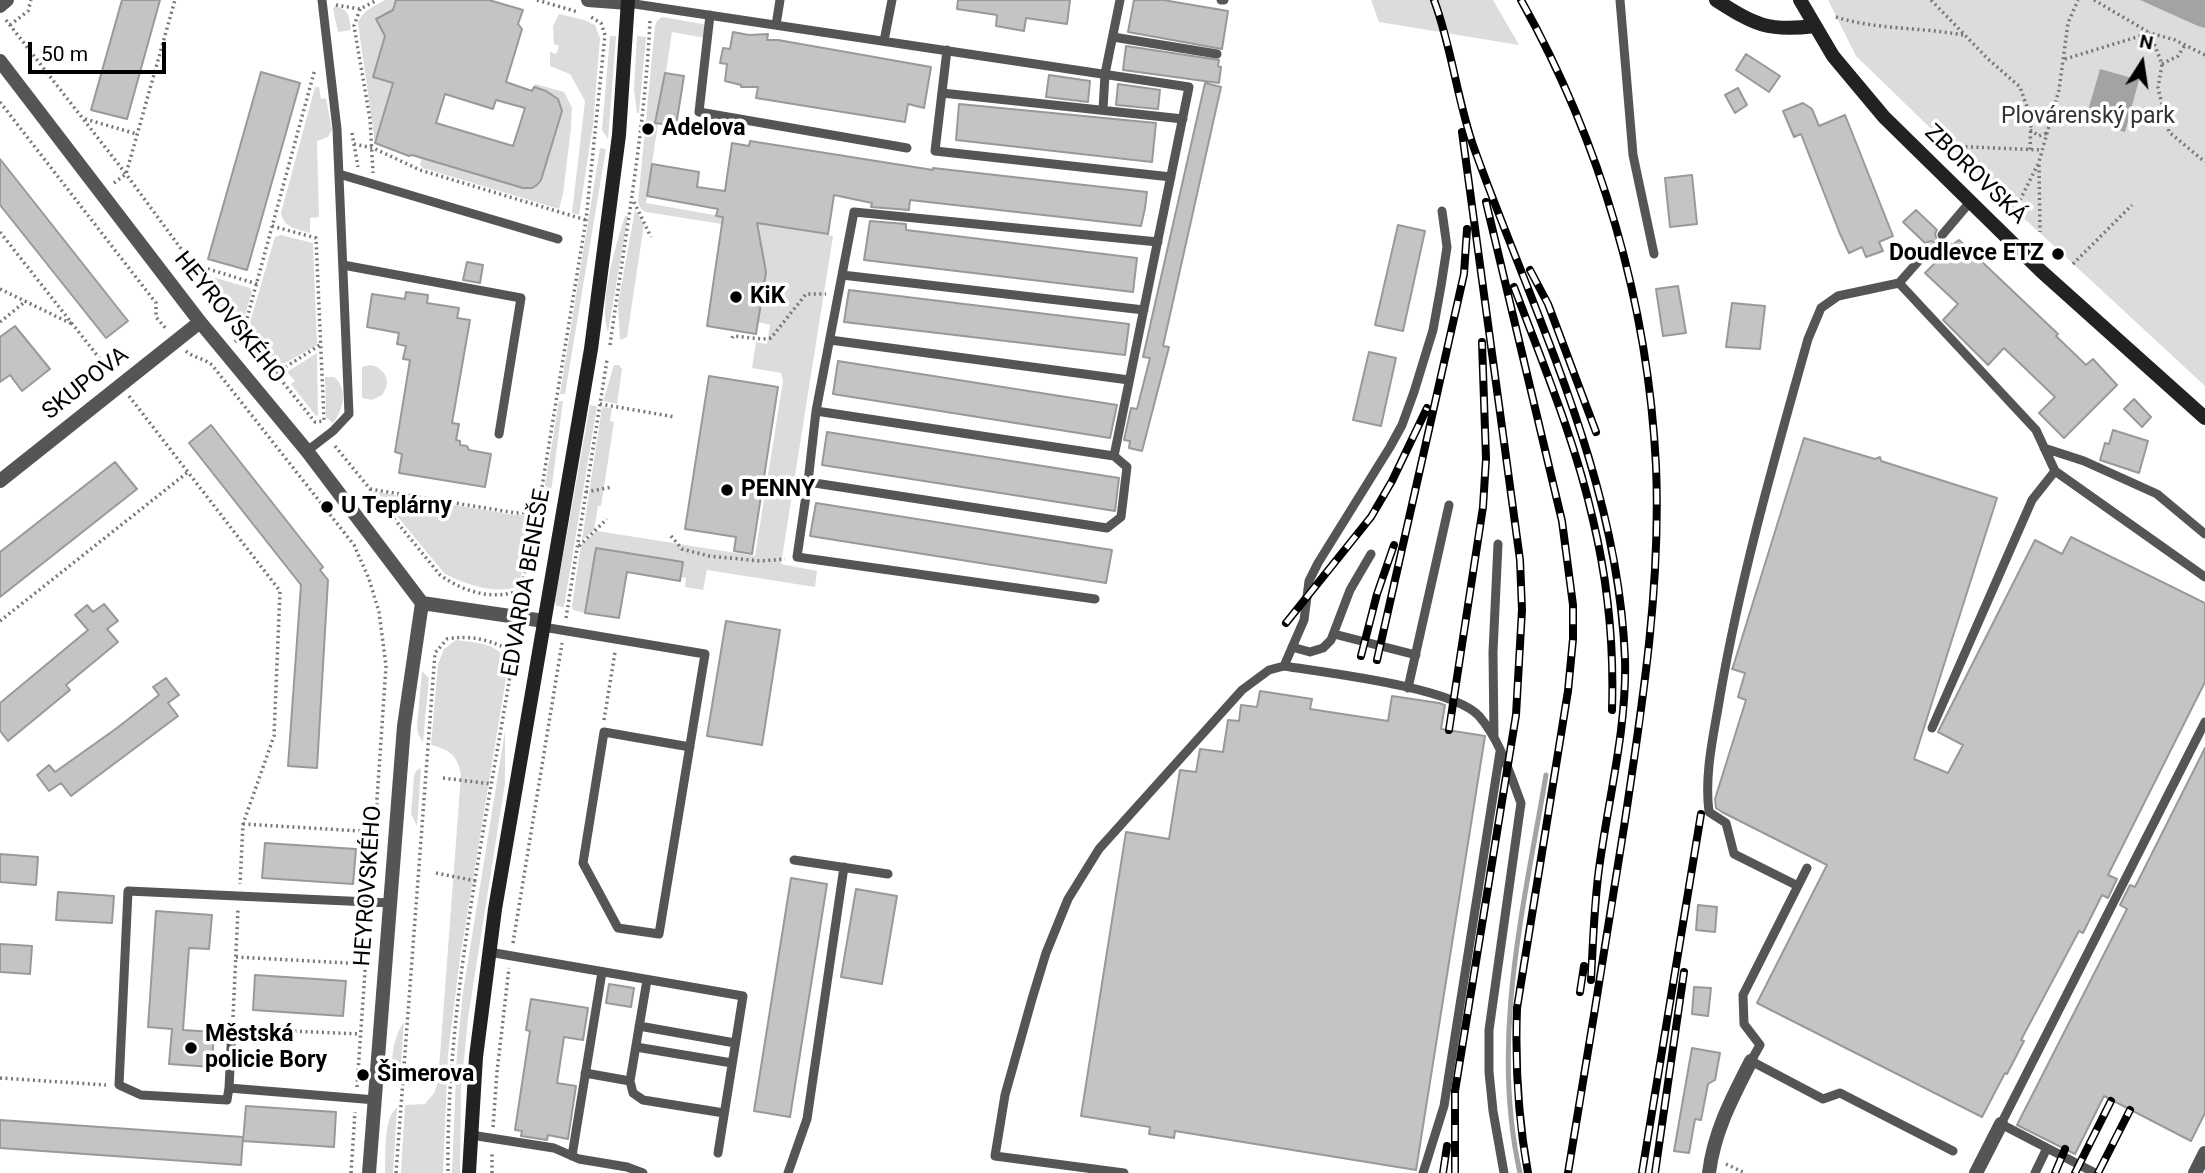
<!DOCTYPE html>
<meta charset="utf-8">
<style>
body{margin:0}
#map{position:relative;width:2205px;height:1173px;overflow:hidden;background:#fff;font-family:Roboto,sans-serif}
canvas{display:block}
.north{position:absolute;left:2107px;top:28px;width:70px;height:70px;-webkit-text-stroke:5px #fff;paint-order:stroke;rotate:12deg;font-size:19px;font-weight:700;line-height:28px;text-align:center;color:#000}
.north::after{content:'';display:block;margin:auto;width:24px;height:32px;background:#000;clip-path:polygon(50% 0,100% 100%,50% 72%,0 100%)}
.scale{position:absolute;left:28px;top:42px;width:138px;height:32px;box-sizing:border-box;border:4px solid #000;border-top:0;padding-left:9px;font-size:21px;line-height:24px;white-space:nowrap;color:#000;-webkit-text-stroke:5px #fff;paint-order:stroke}
</style>
<div id="map">
<canvas width="2205" height="1173"></canvas>
<div class="north">N</div>
<div class="scale">50 m</div>
</div>
<script>
const c = document.querySelector('canvas').getContext('2d');
c.lineJoin = 'round';
function fillPath(path, color) { c.fillStyle = color; c.fill(path, 'evenodd'); }
function stroke(path, color, width, dash) { c.strokeStyle = color; c.lineWidth = width; c.lineCap = dash ? 'butt' : 'round'; c.setLineDash(dash || []); c.stroke(path); }
function label(font, color, halo, rows, align = 'center') {
  c.font = font + ' Roboto,sans-serif'; c.lineWidth = 7; c.setLineDash([]); c.textBaseline = 'middle'; c.strokeStyle = halo; c.fillStyle = color; for (const [text, x, y, turn = 0] of rows) {
    c.save(); c.translate(x, y); c.rotate((+turn || 0) * Math.PI / 180); c.textAlign = isNaN(turn) ? turn : align; if (halo) c.strokeText(text, 0, 0); c.fillText(text, 0, 0); c.restore();
  }
}
fillPath(new Path2D(`
 M385 0H396L393 10 376 19 385 36 373 77 401 86 385 108 375 143 358 23C362 11 374 6 385 0Z
 M1371 0H1493L1519 45 1379 22Z
 M1828 0H2140L2205 28V386L2015 210 1856 56Z
 M335 6C350 10 349 16 351 30L338 32 333 9Z
 M559 14 584 20 595 25 600 38 593 125 579 215 572 213 585 101 570 74 550 66V52L556 54 559 46 554 44 553 26Z
 M662 17 703 24 706 26 705 38 672 32 646 203 833 236 781 564 817 571 815 587 707 570 703 590 685 587 686 578 681 577 683 562 596 548 585 613 573 610 572 606 581 545 597 531 755 556 783 381 781 373 752 368 756 342 767 344 770 325 758 322 722 224 646 212 641 209 638 202 655 26 657 21Z
 M610 36H616L608 139 602 130Z
 M637 36 646 37 639 113H637L634 90Z
 M535 84 564 92 572 108 571 128 563 194 559 209 423 168 420 165 422 158 523 188C531 189 536 187 541 180L563 110 556 108 548 96 549 92 534 87Z
 M315 87H319L321 99 326 98 332 130 328 137 317 141 319 217 310 218V233C297 229 284 228 281 213Z
 M600 148 606 149 565 394H560Z
 M635 210 644 224 627 337 620 340 618 304Z
 M625 216H628L608 332C598 303 616 245 625 216Z
 M281 235 313 243 317 345 278 367 248 329 275 237Z
 M209 276 250 288 252 291 243 322Z
 M317 353 318 415 316 416 291 384 295 381 287 372Z
 M370 365C386 368 392 382 382 395L372 400 362 398V367Z
 M614 365H619L622 369 617 404 603 401Z
 M325 377H334C348 388 344 410 333 423L326 417Z
 M559 401H563L551 492 545 486Z
 M590 405 597 406 564 607 556 606 555 601Z
 M602 407 612 408 610 421 614 422 601 506H598L594 530 582 540Z
 M377 492 515 515 531 514 520 582 517 587C492 594 468 585 445 574Z
 M456 640C477 643 502 643 508 666L460 958 448 1054 443 1173H401L405 1105 425 1104 434 1093 438 1082 461 775C458 756 449 749 431 745L438 664 444 649Z
 M422 671 429 678 423 742 418 734 417 725Z
 M505 731V783L468 1018 461 1089 460 1173H452L457 1052 463 992Z
 M421 768 417 826 411 814 414 776 416 771Z
 M404 1022 400 1076 397 1081C387 1067 394 1035 404 1022Z
 M397 1108 393 1173H385C386 1157 383 1116 397 1108Z`), '#dcdcdc');
fillPath(new Path2D(`
 M2140 0H2205V28L2198 26Z
 M2100 69 2139 80 2125 132 2111 128 2112 123H2108L2107 125 2100 120 2098 125 2085 121Z`), '#a3a3a3');
stroke(new Path2D(`
 M1520 1173C1490 1040 1524 906 1546 775`), '#a3a3a3', 5);
const building = new Path2D(`
 M122 0H160L127 119 91 110Z
 M396 0H489L523 10 518 24 522 29 506 82 532 91 534 87 546 91 558 99 562 111 541 180 537 185 532 188H523L412 155 409 156 375 143 393 83 373 77 385 36 376 19 393 10ZM445 94 493 109 496 100 525 108 513 146 436 123Z
 M958 0H1070L1067 24 1026 18 1024 31 996 26 997 15 957 9Z
 M1134 0H1163L1228 11 1222 49 1128 32Z
 M733 32 749 35 768 34 767 40H778L931 67 924 108 908 104 905 122 756 98 758 87H741V85L725 81 727 64 720 63 723 48 730 49Z
 M1126 46 1219 60 1218 66 1221 67 1219 83 1123 70Z
 M1746 54 1780 76 1769 92 1736 70Z
 M261 72 300 83 247 270 208 259Z
 M665 73 684 76 676 126 655 123Z
 M1049 75 1090 81 1088 102 1046 97Z
 M1205 83 1221 87 1163 346 1169 347 1142 451 1129 448 1130 441 1124 440 1131 408 1137 409 1150 358 1143 357Z
 M1118 84 1160 90 1158 109 1116 105Z
 M1738 88 1747 105 1735 113 1725 95Z
 M1803 103 1812 109 1819 126 1845 115 1893 236 1879 242 1883 251 1866 257 1862 247 1849 253 1840 234 1801 134 1794 137 1783 111Z
 M959 104 1156 123 1152 162 956 140Z
 M750 141 933 170V168L1147 192 1145 208 1141 226 910 200 909 210 871 207 872 203 834 195 828 234 757 223 766 272 756 334 707 326 723 217 716 216 718 209 647 196 652 164 699 172 697 187 725 191 732 143 749 146Z
 M0 159 128 321 106 338 0 205Z
 M1692 175 1697 224 1670 227 1665 178Z
 M1916 210 1937 230 1935 234 1937 240 1941 242 1947 240 1952 245 1959 240 2058 334 2056 336 2086 365 2093 359 2117 385 2064 438 2039 413 2055 397 2004 348 1988 365 1943 320 1958 304 1925 273 1940 258 1935 253 1937 249 1935 243 1931 241 1925 243 1903 222Z
 M870 221 906 224V230L1137 258 1133 292 864 260Z
 M1398 225 1425 231 1403 331 1375 325Z
 M467 262 483 265 480 283 463 280Z
 M1678 286 1686 333 1663 336 1656 289Z
 M849 290 1129 324 1125 355 844 322Z
 M406 292 428 295 427 303 459 308 457 318 470 320 452 423 459 424 456 440 460 441V445L467 446 469 450 491 454 485 487 399 473 402 454 395 452 410 360 403 359 406 346 397 344 399 333 367 327 372 294 405 299Z
 M1732 303 1765 306 1760 349 1726 347Z
 M15 326 50 369 22 391 10 375 0 382V337Z
 M1369 352 1396 358 1381 426 1353 420Z
 M838 361 1117 405 1110 438 833 394Z
 M709 376 778 387 752 554 734 551 736 537 685 529Z
 M2134 399 2151 417 2142 427 2124 409Z
 M211 425 323 567 320 570 328 580 317 768 288 766 301 585 189 443Z
 M2113 430 2148 441 2139 473 2100 460 2105 443 2109 444Z
 M827 432 1119 478 1115 511 822 465Z
 M1804 438 1875 459 1880 457 1881 461 1997 498 1914 759 1948 773 1963 745 1938 732 2035 540 2062 554 2071 537 2205 603V682L2108 875 2117 879 2108 898 2102 895 2083 933 2079 931 2021 1040 2024 1041 2007 1074 2005 1073 1982 1117 1757 1003 1827 865 1722 812 1716 808 1715 799 1746 700 1738 697 1745 673 1732 669 1733 667Z
 M115 462 137 489 0 597V552Z
 M816 503 1112 550 1106 583 810 536Z
 M596 548 683 562 680 581 627 572 619 618 585 613Z
 M104 604 118 621 107 629 118 642 66 685 70 690 8 741 0 731V703L88 630 75 615 87 605 93 612Z
 M726 621 780 630 762 745 707 736Z
 M166 678 179 695 168 703 178 716 71 796 61 783 49 791 37 775 49 765 55 772 117 728 159 695 153 687Z
 M1260 691 1312 699 1310 709 1388 721 1392 696 1439 703 1445 705 1441 729 1485 736 1416 1170 1175 1131 1174 1138 1149 1134 1150 1127 1081 1116 1126 832 1169 839 1180 770 1196 772 1200 749 1223 752 1228 720 1239 721 1241 705 1257 707Z
 M2205 748V1113L2191 1141 2104 1096 2075 1154 2017 1125 2127 909 2120 905 2130 885 2135 887Z
 M265 843 356 849 353 884 262 878Z
 M0 854 38 857 36 885 0 882Z
 M791 878 827 884 790 1117 754 1111Z
 M856 889 897 896 882 984 841 977Z
 M58 892 114 896 112 923 56 920Z
 M1698 905 1717 907 1715 932 1696 930Z
 M156 911 212 915 209 949 189 948 183 1030 214 1032 212 1067 169 1064 172 1029 148 1027Z
 M0 944 32 946 30 974 0 972Z
 M255 975 346 981 343 1016 253 1010Z
 M609 984 634 988 631 1007 606 1003Z
 M1694 987 1711 988 1708 1016 1692 1014Z
 M531 999 588 1008 583 1040 564 1037 557 1083 576 1086 568 1139 548 1135 547 1140 521 1136 522 1131 515 1130 530 1031 526 1030Z
 M1692 1048 1720 1053 1715 1080 1708 1084 1701 1120 1695 1119 1689 1153 1674 1151Z
 M246 1106 336 1112 334 1147 243 1141Z
 M0 1120 243 1137 241 1165 0 1148Z`);
fillPath(building, '#c4c4c4');
stroke(building, '#999', 2);
stroke(new Path2D(`
 M537 0 578 12
 M1931 0 1988 59 2020 87 2031 118 2030 150
 M2094 0 2150 33
 M336 5 360 9 377 0
 M360 9 354 26 370 119 373 173
 M1836 17C1877 30 1921 27 1963 35
 M6 20 126 174 243 333 315 422 324 421
 M10 25 28 11 31 0
 M2205 55 2175 40 2150 33 2162 64 2158 88 2169 132 2205 162
 M2065 59 2150 33
 M2162 64 2178 56 2185 45
 M0 102 156 303V317L167 330
 M85 119 137 134
 M2030 130 2039 136 2047 133
 M352 133 358 167
 M354 144 373 148 420 170 586 220
 M1949 146 2042 150
 M2039 165 2040 232
 M114 183 126 174 175 0
 M634 202 651 237
 M2015 210 2039 162 2059 90 2068 23 2078 0
 M272 226 316 238 324 420
 M0 232 111 373
 M192 264 257 284
 M2073 264 2132 205
 M0 289 72 324
 M0 322 26 301
 M732 338 733 336 763 339 771 338 806 294H826
 M235 342 243 333 315 69
 M610 345C625 237 645 129 650 20
 M186 351C193 358 204 358 212 365L354 545 369 579 379 612 386 666 371 888
 M276 373 320 345
 M129 396 280 591 274 736 243 824 240 884
 M600 404 675 417
 M335 446 440 575C464 592 493 601 521 590L538 511 586 220 605 35 601 23 591 17
 M370 489 516 513 538 511
 M586 492 612 487
 M671 536 682 549 709 556 760 561 785 559
 M579 546 607 519
 M566 618 607 360
 M0 621 188 472
 M604 720 615 652
 M443 778 492 784
 M243 824 377 832
 M436 873 476 881
 M513 943 562 643
 M236 957 366 964
 M233 1017 238 909
 M245 1029 360 1034
 M0 1078 106 1085
 M357 1087 369 913
 M493 1127 497 1072 509 968
 M1726 1164 1745 1173
 M351 1173 355 1112
 M396 1173 435 653 447 639C469 635 486 639 506 648L512 664C485 829 446 1005 448 1173
 M492 1173V1152`), '#777', 3.5, [2, 3.5]);
stroke(new Path2D(`
 M1221 0H1224
 M1620 0 1633 155 1654 254
 M628 3 1189 87 1114 456 816 411 854 212 1158 242
 M710 15 699 112 907 148
 M776 25 780 0
 M1113 37 1217 54
 M884 41 892 0
 M947 50 935 151 1171 177
 M942 93 1183 119
 M1103 110 1105 74 1120 0
 M339 174 558 239
 M1942 235 1970 202
 M1930 248 1899 283 2036 430 2055 471 2205 577
 M343 265 521 298 499 434
 M842 275 1144 310
 M830 340 1129 380
 M816 411 808 482 1107 528 1121 517 1127 467 1114 456
 M2044 448 2084 461 2157 494 2205 534
 M307 451 333 431 349 414 337 129 322 0
 M808 482 797 557 1095 599
 M543 627 705 654 659 934 618 928 583 863 604 732 690 747
 M1334 634 1416 655
 M1292 647 1310 652 1323 648 1331 640 1350 590 1371 554
 M1284 666 1304 620 1309 581 1318 563 1390 447 1402 425 1414 392 1433 330 1441 286 1447 247 1442 211
 M1408 688 1449 505
 M1932 728 2032 500 2055 471
 M1494 738 1493 652 1498 544
 M794 860 888 874
 M1807 868 1743 995 1744 1024 1760 1045 1751 1061 1823 1099 1840 1093 1953 1151
 M1798 886 1734 854 1726 823 1709 812C1704 773 1714 734 1720 696 1741 575 1775 457 1808 339L1821 308 1838 296 1899 283
 M489 952 743 996 718 1153
 M647 980 630 1081 633 1093 643 1100 724 1113
 M639 1026 735 1043
 M636 1047 732 1063
 M585 1073 630 1081
 M229 1088 232 1028
 M376 1100 229 1088 227 1100 141 1095 119 1085 128 891 391 903
 M471 1135 554 1148 579 1159 627 1167 643 1173
 M572 1156 602 972
 M788 1173 807 1119 844 867
 M1124 1173 995 1156 1005 1095 1032 999 1046 953 1068 899 1099 849 1242 690 1269 670 1284 666C1327 673 1452 687 1479 716 1500 740 1510 774 1521 803L1489 1030V1072L1493 1111 1504 1173
 M1423 1173 1444 1106 1500 752
 M2035 1173 2047 1148
 M2095 1173 2001 1124 2205 722`), '#555', 9);
stroke(new Path2D(`
 M588 0 628 3
 M0 6 7 0
 M0 61 200 322 307 451 422 603 544 621
 M0 481 200 322
 M369 1173 404 726 422 603
 M1709 1173C1714 1132 1732 1098 1751 1061
 M1976 1173 2001 1124
 M2195 1173 2205 1153`), '#555', 14);
stroke(new Path2D(`
 M1716 0C1755 25 1768 32 1815 26
 M1800 0 1833 56 1884 117 2041 271 2205 418
 M469 1173 476 1057 495 909 591 349 619 135 628 0`), '#222', 14);
const rail = new Path2D(`
 M1434 0C1452 48 1457 100 1474 148 1534 315 1618 478 1625 659 1627 729 1608 800 1599 869 1594 906 1593 943 1591 980
 M1521 0C1601 143 1648 303 1656 466 1661 588 1642 707 1624 827 1606 942 1587 1058 1568 1173
 M1486 202 1562 521 1573 605V639L1568 691 1517 1008C1515 1064 1518 1118 1528 1173
 M1530 270 1548 304 1596 432
 M1514 287C1543 364 1575 440 1593 520 1608 582 1614 647 1612 710
 M1286 623 1371 517 1392 481 1427 408
 M1361 656 1377 594 1394 545
 M1377 660 1464 274 1467 229
 M1449 730 1483 507 1486 459 1482 342
 M1580 992 1584 966
 M1443 1173 1447 1146
 M1455 1173V1091L1516 715 1522 610 1520 560 1462 132
 M1642 1173 1701 814
 M1655 1173 1684 972
 M2055 1173 2065 1149
 M2075 1173 2111 1101
 M2098 1173 2130 1110`);
stroke(rail, '#000', 8);
stroke(rail, '#fff', 5, [16]);
for (const [x, y, r, color] of [
 [648,129,7,"#000"],
 [2058,254,7,"#000"],
 [736,297,7,"#000"],
 [727,490,7,"#000"],
 [327,507,7,"#000"],
 [191,1048,7,"#000"],
 [363,1075,7,"#000"]
]) { const dot = new Path2D(); dot.arc(x, y, r, 0, 2 * Math.PI); c.fillStyle = color; c.fill(dot); stroke(dot, '#fff', 2.5); }
label('23px', '#333', '#fff', [
 ["Plovárenský park",2088,117]
]);
label('bold 23px', '#000', '#fff', [
 ["Adelova",662,129],
 ["Doudlevce ETZ",2044,254,"right"],
 ["KiK",750,297],
 ["PENNY",741,490],
 ["U Teplárny",341,507],
 ["Městská",205,1035],
 ["policie Bory",205,1061],
 ["Šimerova",377,1075]
], 'left');
label('23px', '#000', '#fff', [
 ["ZBOROVSKÁ",1975,175,44],
 ["HEYROVSKÉHO",229,318,51],
 ["SKUPOVA",86,384,-38],
 ["EDVARDA BENEŠE",527,583,-80],
 ["HEYROVSKÉHO",369,886,-86]
]);
</script>
